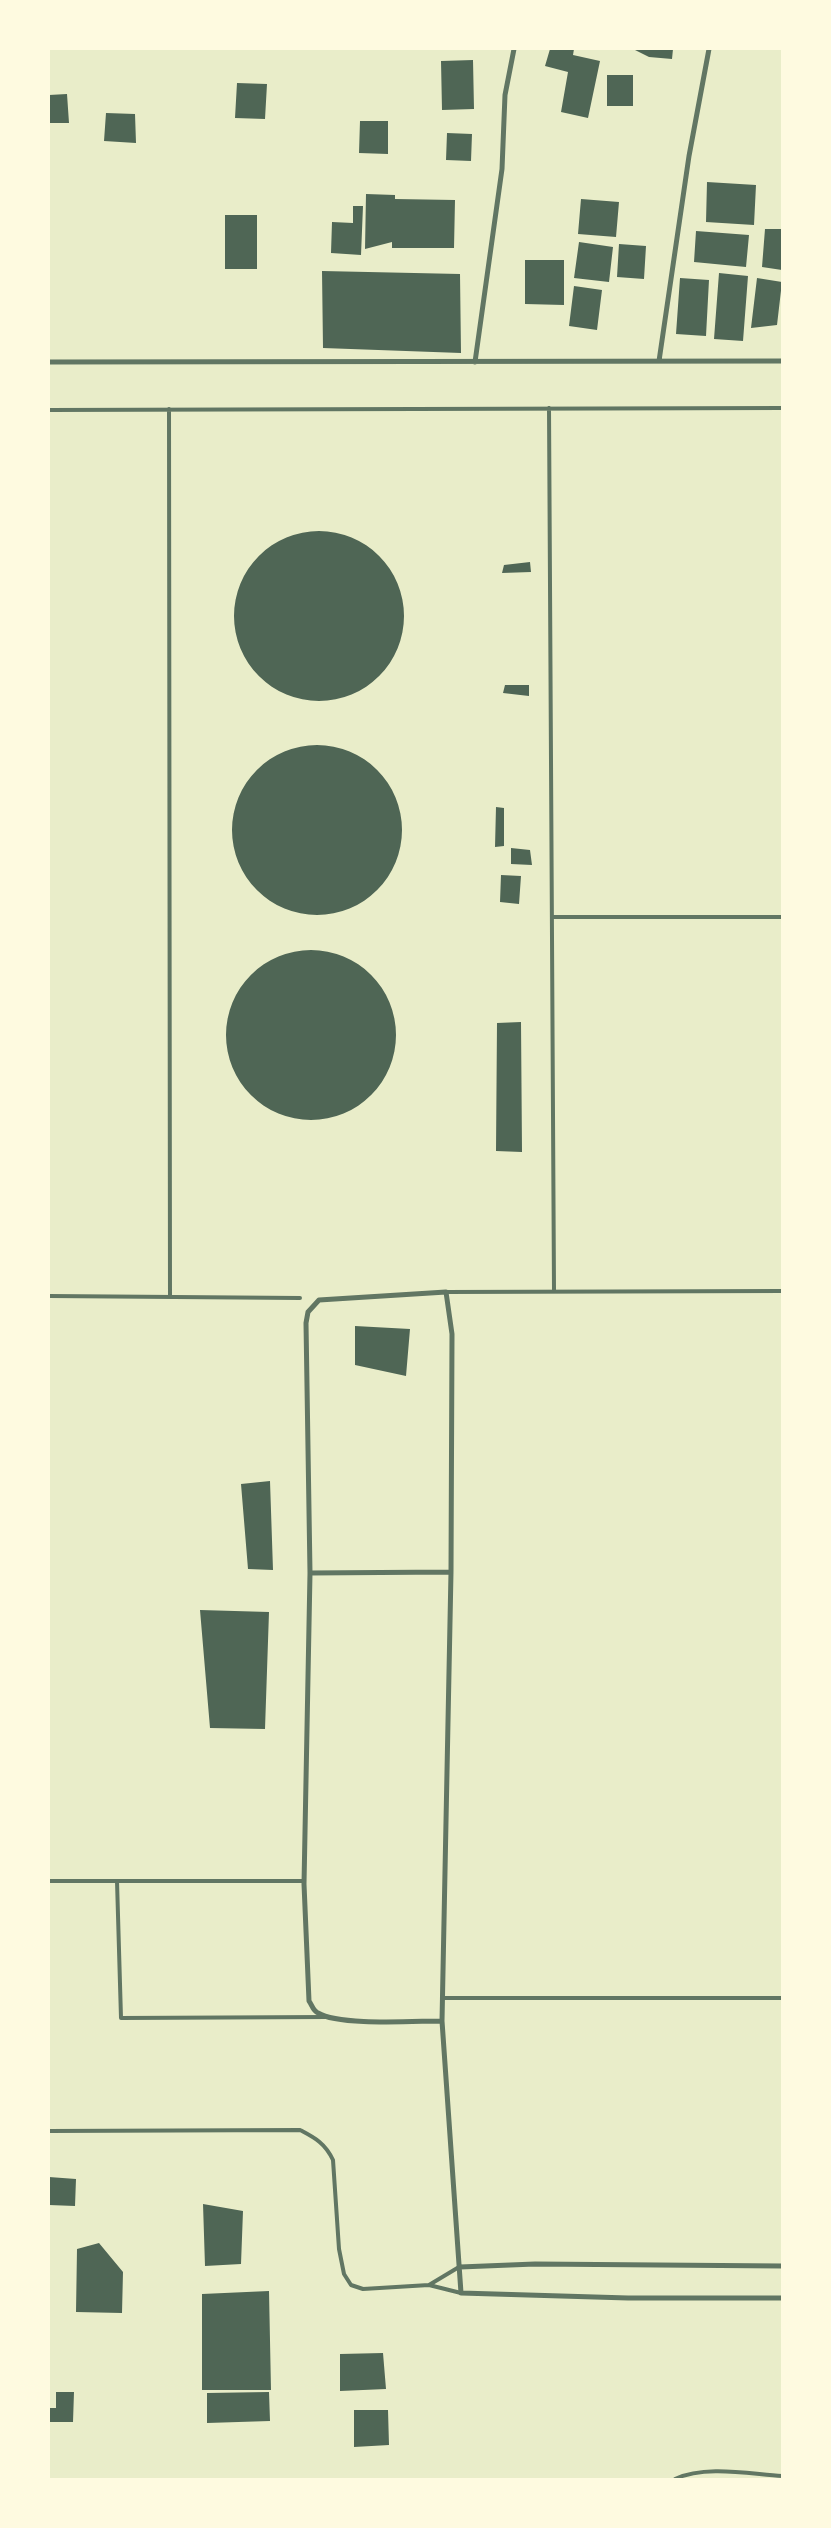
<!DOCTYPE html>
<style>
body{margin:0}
#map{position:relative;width:831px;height:2528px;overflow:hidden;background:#e9edc9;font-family:"Fira Sans",sans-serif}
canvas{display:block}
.frame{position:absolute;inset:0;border:50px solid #fefae0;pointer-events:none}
</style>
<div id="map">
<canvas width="831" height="2528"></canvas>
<div class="frame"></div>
</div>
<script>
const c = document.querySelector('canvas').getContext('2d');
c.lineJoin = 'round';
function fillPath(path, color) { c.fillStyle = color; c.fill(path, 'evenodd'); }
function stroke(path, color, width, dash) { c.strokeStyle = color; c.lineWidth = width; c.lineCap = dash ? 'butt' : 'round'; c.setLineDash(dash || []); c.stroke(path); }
fillPath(new Path2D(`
 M550 49H574L573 55 600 61 588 118 561 112 568 72 545 66Z
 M633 49H673L672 59 649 57Z
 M473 60 474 109 442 110 441 61Z
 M607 75H633V106H607Z
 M237 83 267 84 265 119 235 118Z
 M67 94 69 123H49V95Z
 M106 113 135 114 136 143 104 141Z
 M360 121H388V154L359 153Z
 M447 133 472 134 471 161 446 160Z
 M707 182 756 185 754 225 706 222Z
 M366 194 395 195V199L455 200 454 248H392V242L365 249Z
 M581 199 619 202 616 237 578 234Z
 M353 206H363L361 255 331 253 332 222 353 223Z
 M225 215H257V269H225Z
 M765 229H782V270L762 267Z
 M696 231 749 235 746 267 694 262Z
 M579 242 613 247 609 282 574 278Z
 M619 244 646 246 644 279 617 277Z
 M525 260H564V305L525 304Z
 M322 271 460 274 461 353 323 348Z
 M719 273 748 276 743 341 714 339Z
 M680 278 709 280 706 336 676 334Z
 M757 278 782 282 777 325 751 328Z
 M574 286 602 290 597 330 569 326Z
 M234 616a85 85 0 1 1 170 0a85 85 0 1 1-170 0Z
 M530 562 531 572 502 573 504 565Z
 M505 685H529V696L503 693Z
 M232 830a85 85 0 1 1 170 0a85 85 0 1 1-170 0Z
 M496 807 504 808V846L495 847Z
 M511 848 530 850 532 865 511 864Z
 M501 875 521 876 519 904 500 902Z
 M226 1035a85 85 0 1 1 170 0a85 85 0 1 1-170 0Z
 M521 1022 522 1152 496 1151 497 1023Z
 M355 1326 410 1329 406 1376 355 1365Z
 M270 1481 273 1570 248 1569 241 1484Z
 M200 1610 269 1612 265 1729 210 1728Z
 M49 2177 76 2179 75 2206 49 2205Z
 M203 2204 243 2211 241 2264 205 2266Z
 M99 2243 123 2272 122 2313 76 2312 77 2249Z
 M269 2291 271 2390H202V2294Z
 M383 2353 386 2389 340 2391V2354Z
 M56 2392H74L73 2422H49V2408H56Z
 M269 2392 270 2421 207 2423V2393Z
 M354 2410H388L389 2445 354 2447Z`), '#4f6655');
stroke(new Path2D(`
 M549 408 554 1291
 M169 409 170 1297
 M49 410 782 408
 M552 917H782
 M446 1292 782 1291
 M49 1296 300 1298
 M49 1881H304
 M117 1881 121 2018 326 2017
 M443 1998H782
 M49 2131 300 2130C315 2138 325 2143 333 2160L339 2249 344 2274 351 2285 363 2289 429 2285 461 2293
 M429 2285 459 2267
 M675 2479C706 2465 749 2474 782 2476`), '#617663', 4);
stroke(new Path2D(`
 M659 361 689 156 709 49
 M49 362 782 361
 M475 362 502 169 505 95 514 49
 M310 1573 451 1572
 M442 2021C414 2021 339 2026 318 2013 313 2011 312 2005 309 2001L304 1884 310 1573 306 1323 308 1312 319 1300 446 1292 452 1334 451 1572 442 2021 461 2293 628 2298H782
 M460 2267 535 2264 782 2266`), '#617663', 5);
</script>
